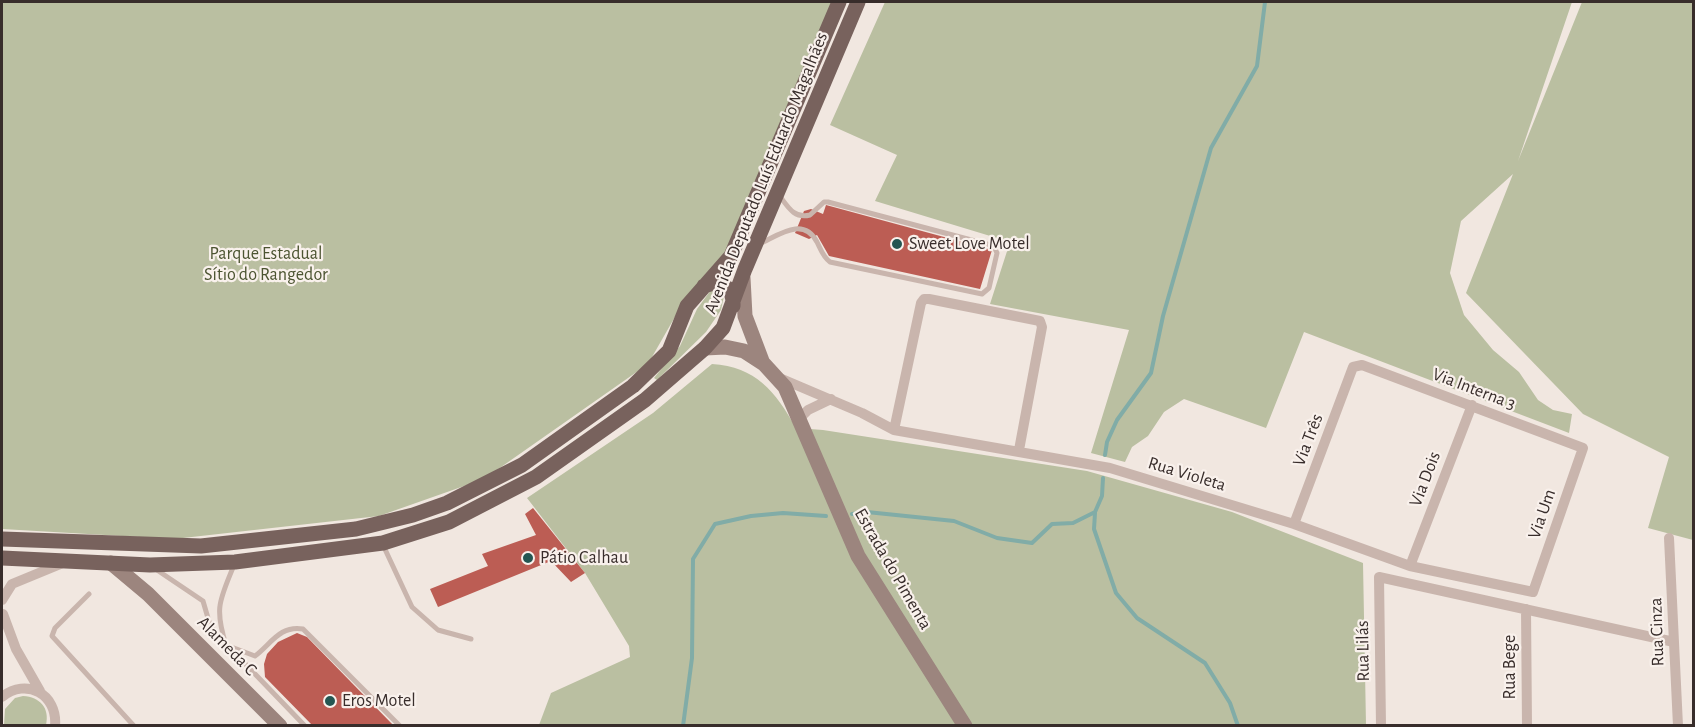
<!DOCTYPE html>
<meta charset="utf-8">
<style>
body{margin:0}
#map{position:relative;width:1695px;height:727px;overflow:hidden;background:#f1e7e0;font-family:"Alegreya Sans",sans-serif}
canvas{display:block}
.frame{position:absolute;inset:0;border:3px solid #382d2b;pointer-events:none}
</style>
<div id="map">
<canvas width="1695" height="727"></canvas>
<div class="frame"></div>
</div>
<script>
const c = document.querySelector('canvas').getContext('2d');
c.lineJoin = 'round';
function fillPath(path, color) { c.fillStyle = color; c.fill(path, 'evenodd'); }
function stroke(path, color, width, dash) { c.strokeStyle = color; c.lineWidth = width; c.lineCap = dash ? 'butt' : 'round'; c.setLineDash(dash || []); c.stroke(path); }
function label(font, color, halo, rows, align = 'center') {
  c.font = font + ' "Alegreya Sans",sans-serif'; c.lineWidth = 4.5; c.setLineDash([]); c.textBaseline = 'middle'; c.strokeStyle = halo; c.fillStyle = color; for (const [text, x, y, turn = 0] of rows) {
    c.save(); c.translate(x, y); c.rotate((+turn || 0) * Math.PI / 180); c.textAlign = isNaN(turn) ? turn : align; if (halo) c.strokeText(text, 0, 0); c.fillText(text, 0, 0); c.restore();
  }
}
fillPath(new Path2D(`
 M2 2H834L726 253 676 315 648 364 484 479 379 516 174 539 2 529Z
 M885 2H1572L1518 161 1582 2H1693V540L1648 528 1669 457 1583 414 1466 293 1513 174 1461 221 1450 273 1464 315 1493 350 1519 372 1538 400 1553 410 1572 414 1569 433 1304 332 1266 428 1184 399 1164 412 1148 436 1132 447 1125 462 1091 453 1129 330 990 304 1010 242 875 201 897 155 830 125Z
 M711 290 724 296 721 310 706 332 657 380 654 378 680 346 697 309Z
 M712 364C756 367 775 391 796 428L823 430 1087 471 1232 512 1363 563 1366 725H539L551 693 630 657 629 646 585 573 527 498 653 413Z
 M23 696C40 697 50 708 46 725H4L5 709 15 698Z`), '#babfa1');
stroke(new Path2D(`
 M1105 455 1107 442 1117 420 1151 373 1163 316 1211 148 1257 66 1265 2
 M1095 513 1094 529 1116 593 1137 618 1205 663 1230 703 1238 726
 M852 514 867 512 954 521 997 538 1032 543 1052 524 1073 523 1095 512 1102 496 1103 478
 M683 726 692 658 693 559 715 524 751 516 783 513 826 516`), '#81aca7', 4);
fillPath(new Path2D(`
 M826 205 992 250 980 289 829 256 817 235 809 239 795 233 804 211 811 209 823 214Z
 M533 508 585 573 571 582 551 561 438 607 430 589 488 566 482 554 536 535 525 514Z
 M297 633 307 637 394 726H313L265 677 264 664 267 654 278 642Z`), '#bc5d54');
stroke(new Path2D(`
 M759 244C779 235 803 216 817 242 821 250 823 257 830 262L982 294 989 288 997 253 994 246 828 202H824L810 215C794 219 788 207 779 195
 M383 545 412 607 438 630 471 639
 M234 565C220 600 214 607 226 645L255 656C271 644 280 625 303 629L400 726
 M154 568 203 601 210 625 224 643
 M89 594 55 628 52 636 134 726
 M231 649 305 726`), '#c9b5ad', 5);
stroke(new Path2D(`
 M782 379 862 413 894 430 1110 468 1294 524 1410 566 1533 592 1583 448 1362 365 1353 367 1294 524
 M800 418 808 410 831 399
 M894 430 921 303 924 299H929L1040 321 1042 327 1019 450
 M1669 538 1678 726
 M1410 566 1472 405
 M2 600 12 584 63 563
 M1526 609 1527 726
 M3 614 16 649 40 691
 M2 697C26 677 58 694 55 726
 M1381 726 1379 577 1674 642`), '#c9b5ad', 10);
stroke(new Path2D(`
 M743 278 745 316 762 361
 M705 348 725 347 744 351 764 364 785 387 858 556 965 726
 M111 563 148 594 280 726`), '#9c857e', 15);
stroke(new Path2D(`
 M704 286C721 279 734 287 733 306
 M2 539 201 546 356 529 413 515 447 503 522 465 633 386 669 351 687 306 731 256 839 2
 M2 558 150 565 235 562 383 543 449 522 536 477 645 400 705 348 723 328 745 269 858 2`), '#78625d', 15);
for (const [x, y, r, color] of [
 [897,244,6,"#245652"],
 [528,558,6,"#245652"],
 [330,701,6,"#245652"]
]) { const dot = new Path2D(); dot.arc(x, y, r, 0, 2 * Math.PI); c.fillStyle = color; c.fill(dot); stroke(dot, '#f9f1ec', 2); }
label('18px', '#382d2b', '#f9f1ec', [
 ["Avenida Deputado Luís Eduardo Magalhães",766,173,-68],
 ["Via Interna 3",1474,389,21],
 ["Via Três",1308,440,-69],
 ["Rua Violeta",1187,474,17],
 ["Via Dois",1425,479,-69],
 ["Via Um",1542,514,-71],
 ["Estrada do Pimenta",893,569,60],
 ["Rua Cinza",1657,632,-92],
 ["Alameda C",227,646,45],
 ["Rua Lilás",1363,651,-91],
 ["Rua Bege",1510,667,-90]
]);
label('18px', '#382d2b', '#f9f1ec', [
 ["Sweet Love Motel",909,244],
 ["Pátio Calhau",540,558],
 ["Eros Motel",342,701]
], 'left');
label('18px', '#4c5431', '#f9f1ec', [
 ["Parque Estadual",266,254],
 ["Sítio do Rangedor",266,275]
]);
</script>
